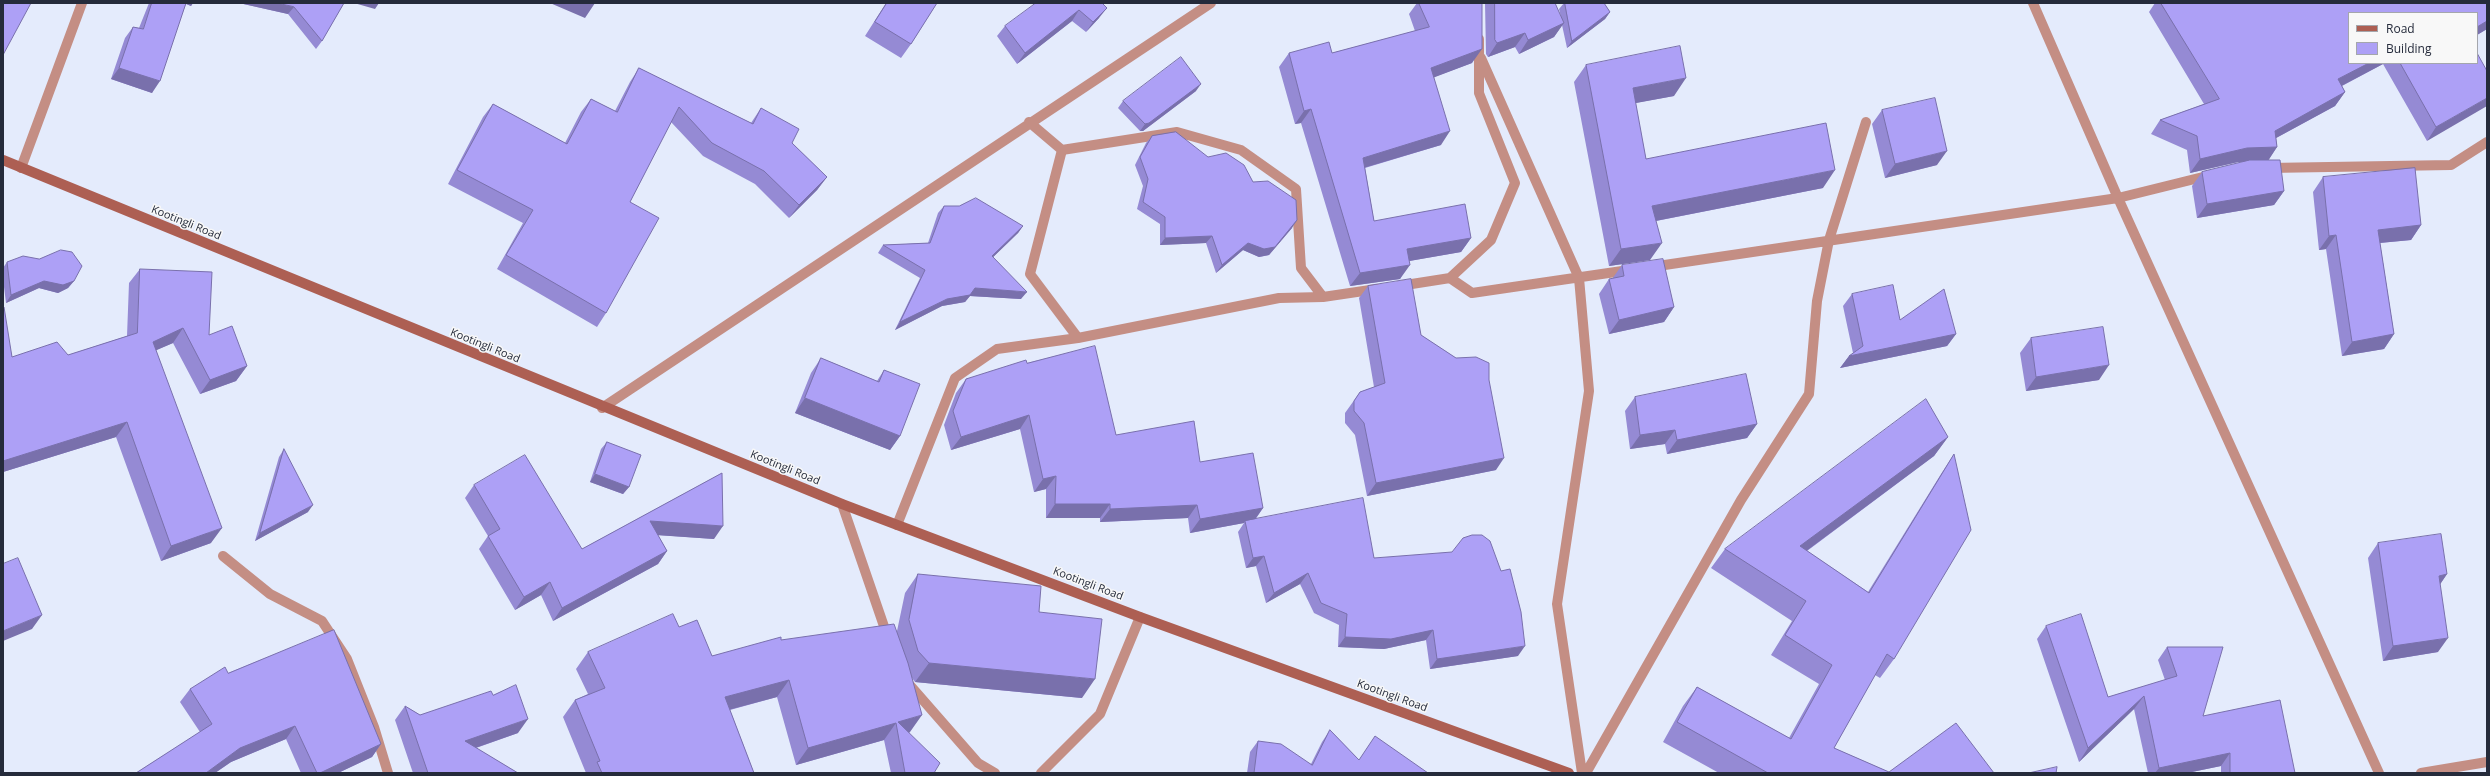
<!DOCTYPE html>
<style>
body{margin:0}
#map{position:relative;width:2490px;height:776px;overflow:hidden;background:#e4ebfc;font-family:"Open Sans",sans-serif}
canvas{display:block}
.frame{position:absolute;inset:0;border:4px solid #252b3b;pointer-events:none}
.legend{position:absolute;left:2348px;top:12px;width:130px;height:52px;box-sizing:border-box;background:#f8f8f8;border:1px solid #a4a6ac;margin:0;padding:5px 7px;list-style:none;font-size:12px;color:#252b3b}
.legend li{display:flex;align-items:center;gap:8px;height:20px}
.legend b{width:20px;border:1px solid #a4a6ac}
</style>
<div id="map">
<canvas width="2490" height="776"></canvas>
<div class="frame"></div>
<ul class="legend">
<li><b style="height:5px;background:#ad5f53"></b>Road</li>
<li><b style="height:11px;background:#ada0f6"></b>Building</li>
</ul>
</div>
<script>
const c = document.querySelector('canvas').getContext('2d');
c.lineJoin = 'round';
function stroke(path, color, width, dash) { c.strokeStyle = color; c.lineWidth = width; c.lineCap = dash ? 'butt' : 'round'; c.setLineDash(dash || []); c.stroke(path); }
function fillPath(path, color) { c.fillStyle = color; c.fill(path, 'evenodd'); }
function label(font, color, halo, rows, align = 'center') {
  c.font = font + ' "Open Sans",sans-serif'; c.lineWidth = 3; c.setLineDash([]); c.textBaseline = 'middle'; c.strokeStyle = halo; c.fillStyle = color; for (const [text, x, y, turn = 0] of rows) {
    c.save(); c.translate(x, y); c.rotate((+turn || 0) * Math.PI / 180); c.textAlign = isNaN(turn) ? turn : align; if (halo) c.strokeText(text, 0, 0); c.fillText(text, 0, 0); c.restore();
  }
}
stroke(new Path2D(`
 M2033 3 2118 198 2379 773
 M1479 39V93L1515 183 1491 240 1450 278 1472 293 1629 270
 M1481 58 1579 278 1589 391 1557 604 1582 773
 M1029 122 1062 150 1177 132 1241 150 1296 189 1301 268 1323 297
 M1062 150 1030 274 1078 338
 M21 168 82 3
 M2268 168 2451 165 2487 142
 M1651 267 2118 198 2211 175
 M1399 286 1450 278
 M602 408 1211 3
 M842 504 888 638
 M897 525 955 378 997 349 1078 338 1279 298 1323 297 1377 289
 M223 556 270 594 322 621 347 659 374 727 388 773
 M908 683 978 763 995 773
 M1041 773 1100 714 1140 617
 M1586 773 1741 500 1809 394 1817 301 1829 240 1866 122
 M2421 773 2487 762`), '#c48e84', 10);
stroke(new Path2D(`
 M3 160 842 504 1140 617 1569 773`), '#ad5f53', 10);
fillPath(new Path2D(`
 M149 3H193L191 6 186 4 152 93 111 79 125 38 133 27 139 28Z
 M239 3H344L322 41 316 49 288 14Z
 M886 3H937L911 44 901 58 865 36Z
 M1102 3 1099 18 1086 32 1072 21 1017 64 997 36 1005 26Z
 M1417 3H1482L1472 63 1434 77 1441 145 1365 168 1374 221 1471 238 1461 252 1409 261 1400 279 1350 286 1301 123 1295 124 1279 67 1289 53H1332L1415 31 1409 14Z
 M1485 3H1555L1561 17 1559 9 1564 3H1604L1610 12 1605 19 1567 48 1562 25 1554 37 1519 54 1515 47 1488 57 1486 54Z
 M2155 3H2487V29L2477 35V13L2349 63H2477L2487 71 2427 141 2383 64 2342 86 2345 92 2335 106 2276 138 2277 147 2268 160 2284 191 2274 205 2197 218 2192 186 2202 172 2244 162H2238L2190 173 2187 150 2151 134 2160 120 2204 104 2149 12Z
 M1586 65 1674 96 1635 103 1646 159 1823 188 1656 221 1650 260 1609 266 1574 82Z
 M639 68 751 123 761 108 792 143 827 177 817 190 789 218 755 184 703 156 671 122 630 202 606 313 597 327 497 269 523 223 448 184 483 117 493 104 565 143 581 112 591 99 615 111 630 82Z
 M1196 91 1143 131H1140L1118 108 1123 101Z
 M1882 110 1937 165 1885 178 1872 124Z
 M1152 136 1208 157 1253 182 1292 228 1269 255 1259 257 1243 250 1216 273 1206 243 1160 245V224L1137 209 1143 186 1135 165 1146 143Z
 M2323 177 2421 225 2411 240 2380 243 2394 334 2384 349 2342 356 2326 249 2319 250 2313 192Z
 M944 206 1023 226 1018 233 993 257 1021 299 970 296 965 302 942 306 895 330 920 278 878 253 883 245 928 243 938 213Z
 M7 262 74 281 68 288 58 293 39 288 6 303 3 279V268Z
 M1622 265 1674 307 1664 322 1609 334 1599 294 1609 279H1612Z
 M140 269 209 335 247 366 236 381 200 394 173 343 156 350 211 543 161 561 116 437 3 472V307L12 357 68 355 127 336 129 283Z
 M1368 286 1421 335 1489 380 1496 470 1367 496 1355 435 1345 423V413L1360 392 1374 387 1359 298Z
 M1852 294 1900 320 1956 334 1947 346 1840 368 1849 356 1853 353 1843 306Z
 M2031 338 2099 380 2026 391 2020 353Z
 M821 358 877 381 884 370 900 436 890 450 795 413 811 373Z
 M1027 363 1116 435 1200 462 1263 508 1255 520 1374 558 1518 656 1430 669 1426 640 1384 649 1338 647 1339 625 1314 613 1300 584 1266 603 1256 566 1246 568 1238 532 1244 523 1190 533 1188 518 1100 522V518H1046V489L1034 492 1020 429 951 450 944 425 956 393 966 379Z
 M1635 397 1757 424 1747 438 1667 454 1665 444 1630 449 1625 411Z
 M1948 437 1934 456 1807 551 1868 592 1941 474 1954 454 1894 659 1880 678 1875 675 1834 748 1889 772 1994 773H1719L1663 742 1683 706 1697 687 1789 738 1819 684 1771 655 1792 621 1711 568 1725 549Z
 M607 442 629 487 623 494 590 482 601 449Z
 M284 449 308 512 255 541 279 457Z
 M722 473 714 539 658 535 667 551 658 564 553 621 541 595 515 610 479 549 488 536 465 498 474 485 582 549Z
 M2378 543 2447 574 2440 584 2438 652 2383 661 2368 558Z
 M918 574 1039 612 1082 698 915 682 912 678 910 732 909 733 934 773H891L884 740 796 765 777 697 730 710 754 773H586L563 717 575 700 588 694 576 669 588 652 679 627 712 656 781 640 897 631 905 593Z
 M2046 626 2108 697 2165 680 2158 660 2167 647 2203 716 2295 773H2221V766L2187 773H2148L2134 709 2079 762 2037 639Z
 M228 673 381 744 372 757 338 773H301L286 739 231 762 215 773H136L200 732 180 702 190 689Z
 M493 695 518 733 476 748 518 773H413L395 720 405 706 420 715Z
 M1330 730 1359 760 1428 773H1247L1250 752 1258 741 1311 764 1322 742Z`), '#958ad4');
fillPath(new Path2D(`
 M184 3H193L191 6Z
 M239 3H277L294 7 288 14Z
 M354 3H379L375 9Z
 M550 3H595L585 18Z
 M1107 8 1099 18 1086 32 1093 22Z
 M1079 10 1072 21 1017 64 1025 53Z
 M1610 12 1605 19 1567 48 1572 41Z
 M2487 21V29L2477 35V27Z
 M1564 23 1554 37 1519 54 1528 40Z
 M1525 33 1515 47 1488 57 1497 43Z
 M1482 49 1472 63 1422 82 1431 68Z
 M2369 63H2384L2383 64 2328 93 2338 79Z
 M119 68 160 81 152 93 111 79Z
 M1686 78 1674 96 1620 106 1633 88Z
 M1201 84 1196 91 1143 131H1140L1145 124Z
 M2345 92 2335 106 2265 144 2275 131Z
 M2487 98V106L2427 141 2436 127Z
 M1311 109 1301 123 1295 124 1304 111Z
 M1450 131 1441 145 1353 171 1363 158Z
 M2277 147 2268 161 2238 162 2190 173 2200 159 2247 148Z
 M1947 151 1937 165 1885 178 1895 164Z
 M1835 170 1823 188 1640 224 1652 206Z
 M827 177 817 190 789 218 799 205Z
 M2284 191 2274 205 2197 218 2207 204Z
 M1297 220 1292 228 1269 255 1259 257 1243 250 1216 273 1222 265 1248 243Z
 M2421 225 2411 240 2368 244 2378 230Z
 M1023 226 1018 233 986 264 992 256Z
 M2336 235 2326 249 2319 250 2329 236Z
 M1212 236 1206 243 1160 245 1165 238Z
 M1471 238 1461 252 1398 263 1407 249Z
 M1662 243 1650 260 1609 266 1621 249Z
 M1410 265 1400 279 1350 286 1360 273Z
 M44 281H74L68 288 58 293 39 288 6 303 11 295Z
 M975 288 1027 292 1021 299 970 296 965 302 942 306 895 330 900 322 947 299Z
 M1674 307 1664 322 1609 334 1619 320Z
 M183 328 173 343 143 356 153 342Z
 M1956 334 1947 346 1840 368 1849 356Z
 M2394 334 2384 349 2342 356 2352 342Z
 M2109 365 2099 380 2026 391 2036 377Z
 M247 366 236 381 200 394 210 380Z
 M805 398 900 436 890 450 795 413Z
 M1029 415 1020 429 951 450 961 437Z
 M127 422 116 437 3 472V461Z
 M1757 424 1747 438 1667 454 1677 440Z
 M1675 430 1665 444 1630 449 1640 435Z
 M1948 437 1934 456 1786 566 1800 546Z
 M1504 458 1496 470 1367 496 1376 483Z
 M595 474 629 487 623 494 590 482Z
 M1056 476 1046 489 1034 492 1043 479Z
 M1055 504H1110L1100 518H1046Z
 M313 505 308 512 255 541 260 533Z
 M1197 505 1188 518 1100 522 1110 509Z
 M1263 508 1253 522 1245 521 1244 523 1190 533 1200 519Z
 M650 521 723 526 714 539 641 534Z
 M222 528 211 543 161 561 171 546Z
 M667 551 658 564 553 621 562 608Z
 M1264 556 1256 566 1246 568 1253 558Z
 M1308 573 1300 584 1266 603 1274 593Z
 M2447 574 2437 589 2439 576Z
 M550 582 541 595 515 610 524 597Z
 M42 615 32 629 3 641V631Z
 M1433 630 1426 640 1384 649 1338 647 1345 637Z
 M2448 638 2438 652 2383 661 2393 646Z
 M1525 646 1518 656 1430 669 1437 659Z
 M929 663 1095 679 1082 698 915 682Z
 M789 680 777 697 713 714 725 697Z
 M2144 696 2134 709 2079 762 2088 748Z
 M922 715 910 732 899 736 898 722Z
 M528 719 518 733 455 755 465 741Z
 M896 723 884 740 796 765 808 748Z
 M295 726 286 739 231 762 215 773H206L240 748Z
 M381 744 372 757 338 773H320Z
 M2230 753 2221 766 2187 773H2155L2159 768Z`), '#7970ac');
const building = new Path2D(`
 M3 3H31L3 55Z
 M152 3H186L160 81 119 68 133 27 143 29Z
 M277 3H344L322 41 294 7Z
 M887 3H937L911 44 875 22Z
 M1036 3H1102L1107 8 1093 22 1079 10 1025 53 1005 26Z
 M1419 3H1482V49L1431 68 1450 131 1363 158 1374 221 1465 204 1471 238 1407 249 1410 265 1360 273 1311 109 1304 111 1289 53 1329 42 1332 53 1429 27Z
 M1495 3H1555L1564 23 1528 40 1525 33 1497 43 1495 40Z
 M1565 3H1604L1610 12 1572 41Z
 M2161 3H2487V21L2477 27V13H2349V63H2369L2338 79 2345 92 2275 131 2277 147 2247 148 2200 159 2197 136 2160 120 2219 99Z
 M1680 46 1686 78 1633 88 1646 159 1826 123 1835 170 1652 206 1662 243 1621 249 1586 65Z
 M2477 53 2487 71V98L2436 127 2400 63H2477Z
 M1181 57 1201 84 1149 123 1145 124 1123 101Z
 M639 68 753 124 761 108 799 129 792 143 827 177 799 205 764 171 712 143 679 107 630 202 659 218 606 313 506 255 533 210 457 170 493 104 567 144 591 99 617 112Z
 M1935 98 1947 151 1895 164 1882 110Z
 M1176 132 1208 157 1226 153 1244 165 1253 182 1268 181 1296 200 1297 220 1275 247 1264 249 1248 243 1222 265 1212 236 1165 238V217L1143 202 1148 179 1140 157 1152 136Z
 M2250 160H2280L2284 191 2207 204 2202 172Z
 M2415 168 2421 225 2378 230 2394 334 2352 342 2336 235 2329 236 2323 177Z
 M976 198 1023 226 992 256 1027 292 975 288 970 295 947 299 900 322 925 270 883 245 930 243 944 206H959Z
 M61 250 72 252 82 266 74 281 63 285 44 281 11 295 7 262 23 256 39 259Z
 M1663 259 1674 307 1619 320 1609 279 1624 276 1622 265Z
 M140 269 212 272 209 335 232 326 247 366 210 380 183 328 153 342 222 528 171 546 127 422 3 461V307H4L12 357 57 342 68 355 137 333Z
 M1411 279 1421 335 1456 358 1476 357 1489 363V380L1504 458 1376 483 1364 423 1354 411V401L1360 392 1385 383 1368 286Z
 M1893 285 1900 320 1944 289 1956 334 1849 356 1863 346 1852 294Z
 M2103 327 2109 365 2036 377 2031 338Z
 M1095 346 1116 435 1194 421 1200 462 1253 453 1263 508 1200 519 1197 505 1110 509V504H1055L1056 476 1043 479 1029 415 961 437 953 411 966 379 1026 360 1027 363Z
 M821 358 879 382 884 370 920 384 900 436 805 398Z
 M1746 374 1757 424 1677 440 1675 430 1640 435 1635 397Z
 M1926 399 1948 437 1800 546 1869 593 1954 454 1971 530 1894 659 1887 654 1834 748 1889 772 1956 723 1994 773H1768L1677 722 1697 687 1791 739 1832 665 1785 635 1806 601 1725 549Z
 M607 442 641 455 629 487 595 474Z
 M284 449 313 505 260 533Z
 M525 455 582 549 722 473 723 526 650 521 667 551 562 608 550 582 524 597 488 536 500 529 474 485Z
 M1363 498 1374 558 1452 552 1463 538 1472 535H1482L1490 541 1501 571 1510 569 1521 612 1525 646 1437 659 1433 630 1391 639 1345 637 1347 614 1321 603 1308 573 1274 593 1264 556 1253 558 1245 521Z
 M2441 534 2447 574 2439 576 2448 638 2393 646 2378 543Z
 M18 558 42 615 3 631V564Z
 M918 574 1041 586 1039 612 1102 619 1095 679 929 663 918 651 909 620Z
 M673 614 679 627 697 620 712 656 781 637V640L894 624 908 663 922 715 898 722 940 763 934 773H905L896 723 808 748 789 680 725 697 754 773H602L597 762 600 761 575 700 605 688 588 652Z
 M2081 614 2108 697 2177 676 2167 647H2223L2203 716 2280 700 2295 773H2230V753L2159 768 2144 696 2088 748 2046 626Z
 M334 630 381 744 320 773H317L295 726 240 748 206 773H136L212 724 190 689 225 667 228 673Z
 M516 685 528 719 465 741 518 773H428L405 706 420 715 491 691 493 695Z
 M1330 730 1359 760 1375 736 1428 773H1254L1258 741 1281 744 1312 765Z
 M2057 767 2056 773H2029Z`);
fillPath(building, '#ada0f6');
stroke(building, '#7970ac', 1);
label('11px', '#252b3b', '#f8f8f8', [
 ["Kootingli Road",186,223,22],
 ["Kootingli Road",485,346,22],
 ["Kootingli Road",785,468,22],
 ["Kootingli Road",1088,584,21],
 ["Kootingli Road",1392,696,20]
]);
</script>
